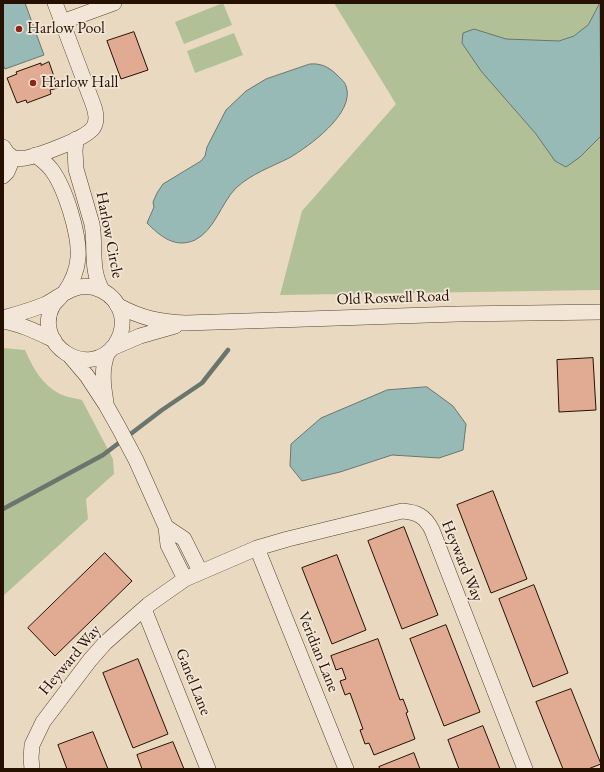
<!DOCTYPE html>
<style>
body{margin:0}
#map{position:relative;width:604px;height:772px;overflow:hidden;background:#ead9c1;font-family:"EB Garamond",serif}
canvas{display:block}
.frame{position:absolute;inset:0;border:4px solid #261000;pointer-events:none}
</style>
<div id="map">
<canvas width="604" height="772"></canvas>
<div class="frame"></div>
</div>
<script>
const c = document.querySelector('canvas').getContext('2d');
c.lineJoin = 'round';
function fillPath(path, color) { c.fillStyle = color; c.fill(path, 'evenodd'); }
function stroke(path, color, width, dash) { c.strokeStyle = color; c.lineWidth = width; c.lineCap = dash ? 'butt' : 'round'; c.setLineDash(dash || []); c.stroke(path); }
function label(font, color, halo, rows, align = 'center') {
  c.font = font + ' "EB Garamond",serif'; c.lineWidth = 3.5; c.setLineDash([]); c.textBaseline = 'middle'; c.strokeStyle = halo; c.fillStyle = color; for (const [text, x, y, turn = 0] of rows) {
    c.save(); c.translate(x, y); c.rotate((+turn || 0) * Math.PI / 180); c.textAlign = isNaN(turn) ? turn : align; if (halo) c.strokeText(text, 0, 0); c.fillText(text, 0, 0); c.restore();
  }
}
fillPath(new Path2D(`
 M223 3 232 25 184 44 175 22Z
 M334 3H601V290L280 295 302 211 396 104Z
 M234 33 243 55 195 73 187 51Z
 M3 348 25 350C33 368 42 385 60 394 66 397 75 398 82 400L113 459 114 474 86 499 88 519 3 596Z`), '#b2c097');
const water = new Path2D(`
 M3 3H25L44 55 5 69 3 65Z
 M600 3 601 136 580 157 566 167 555 161 536 134 481 71 462 43 463 33 474 29 506 39 559 41 574 36 588 25Z
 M310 64C321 63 329 67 337 75 340 78 345 82 346 86 356 113 308 147 289 158 271 167 251 174 236 188 221 203 215 230 195 240 175 249 160 236 147 223L154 207 153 202 157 193 163 184 201 161 205 156 207 147 226 110 246 91 266 79Z
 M427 387 453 406 466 424 463 450 439 458 392 455 340 472 302 481 290 466 291 444 321 418 387 390Z`);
fillPath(water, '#98bab6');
stroke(water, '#6a766d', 1);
stroke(new Path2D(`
 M3 509 103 455 162 410 202 383 228 350`), '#6a766d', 4.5);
const building = new Path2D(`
 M134 32 148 70 121 79 107 41Z
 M49 62 58 88 50 90 51 94 27 103 26 100 17 103 7 78 17 74 16 72 41 63V65Z
 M593 358 596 410 559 412 557 360Z
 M493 491 527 579 491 593 457 505Z
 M404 527 438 615 402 629 368 541Z
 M105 553 132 581 55 656 28 628Z
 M337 555 366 630 332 644 302 568Z
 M534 585 568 673 533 687 499 599Z
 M446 625 480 712 444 726 410 639Z
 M378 639 400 700 403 699 408 712 406 713 415 739 374 755 369 743 365 744 360 730 363 729 350 693 345 695 340 681 346 679 342 668 336 670 331 656Z
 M138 659 168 734 133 748 103 673Z
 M571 689 601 764 588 769H563L536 702Z
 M483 726 500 769H459L448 740Z
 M93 732 108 769H67L58 745Z
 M173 742 184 769H142L137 755Z
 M414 753 420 769H380L379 767Z`);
fillPath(building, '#e0ab92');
stroke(building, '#261000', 1);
const minor = new Path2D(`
 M62 22 114 3
 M76 139 75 151 76 169 92 224C96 247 90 269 102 290
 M3 147 7 153 13 158C18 158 21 159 26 158 40 155 85 139 93 128 98 121 96 112 93 104L55 3
 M35 155C41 159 47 164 51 169 65 187 80 235 78 258 77 271 72 282 65 292
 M3 176 7 172 13 158
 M117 305C141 318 159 322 186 323L458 314 601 312
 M3 318C17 314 32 310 46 304 55 299 63 293 73 289 92 281 115 293 121 313 124 324 121 336 115 345 88 381 32 344 53 305 55 302 59 299 61 296
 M3 321C21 324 37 332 54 340
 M112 348 140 336 175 326
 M70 356 87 376 106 405 119 428 136 460 166 527 168 545 185 579
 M106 402C103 385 101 368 108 352
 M166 527 184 539 200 571
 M257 548 346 769
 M144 609 208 769
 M32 769 31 758 32 745 43 722 90 660 105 643 148 605 185 579 257 548 288 539 402 511C417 512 425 516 432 530L525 769`);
stroke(minor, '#574230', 16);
stroke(minor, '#f1e6d7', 15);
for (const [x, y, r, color] of [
 [19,29,4,"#8f2418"],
 [33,83,4,"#8f2418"]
]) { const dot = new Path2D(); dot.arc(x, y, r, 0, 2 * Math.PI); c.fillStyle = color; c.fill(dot); stroke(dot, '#f1e6d7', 1.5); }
label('16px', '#261000', '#f1e6d7', [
 ["Harlow Pool",27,29],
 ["Harlow Hall",41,83]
], 'left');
label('16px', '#261000', '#f1e6d7', [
 ["Harlow Circle",109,235,79],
 ["Old Roswell Road",393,298,-2],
 ["Heyward Way",462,561,68],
 ["Veridian Lane",318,652,68],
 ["Heyward Way",70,660,-50],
 ["Ganel Lane",193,682,68]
]);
</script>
